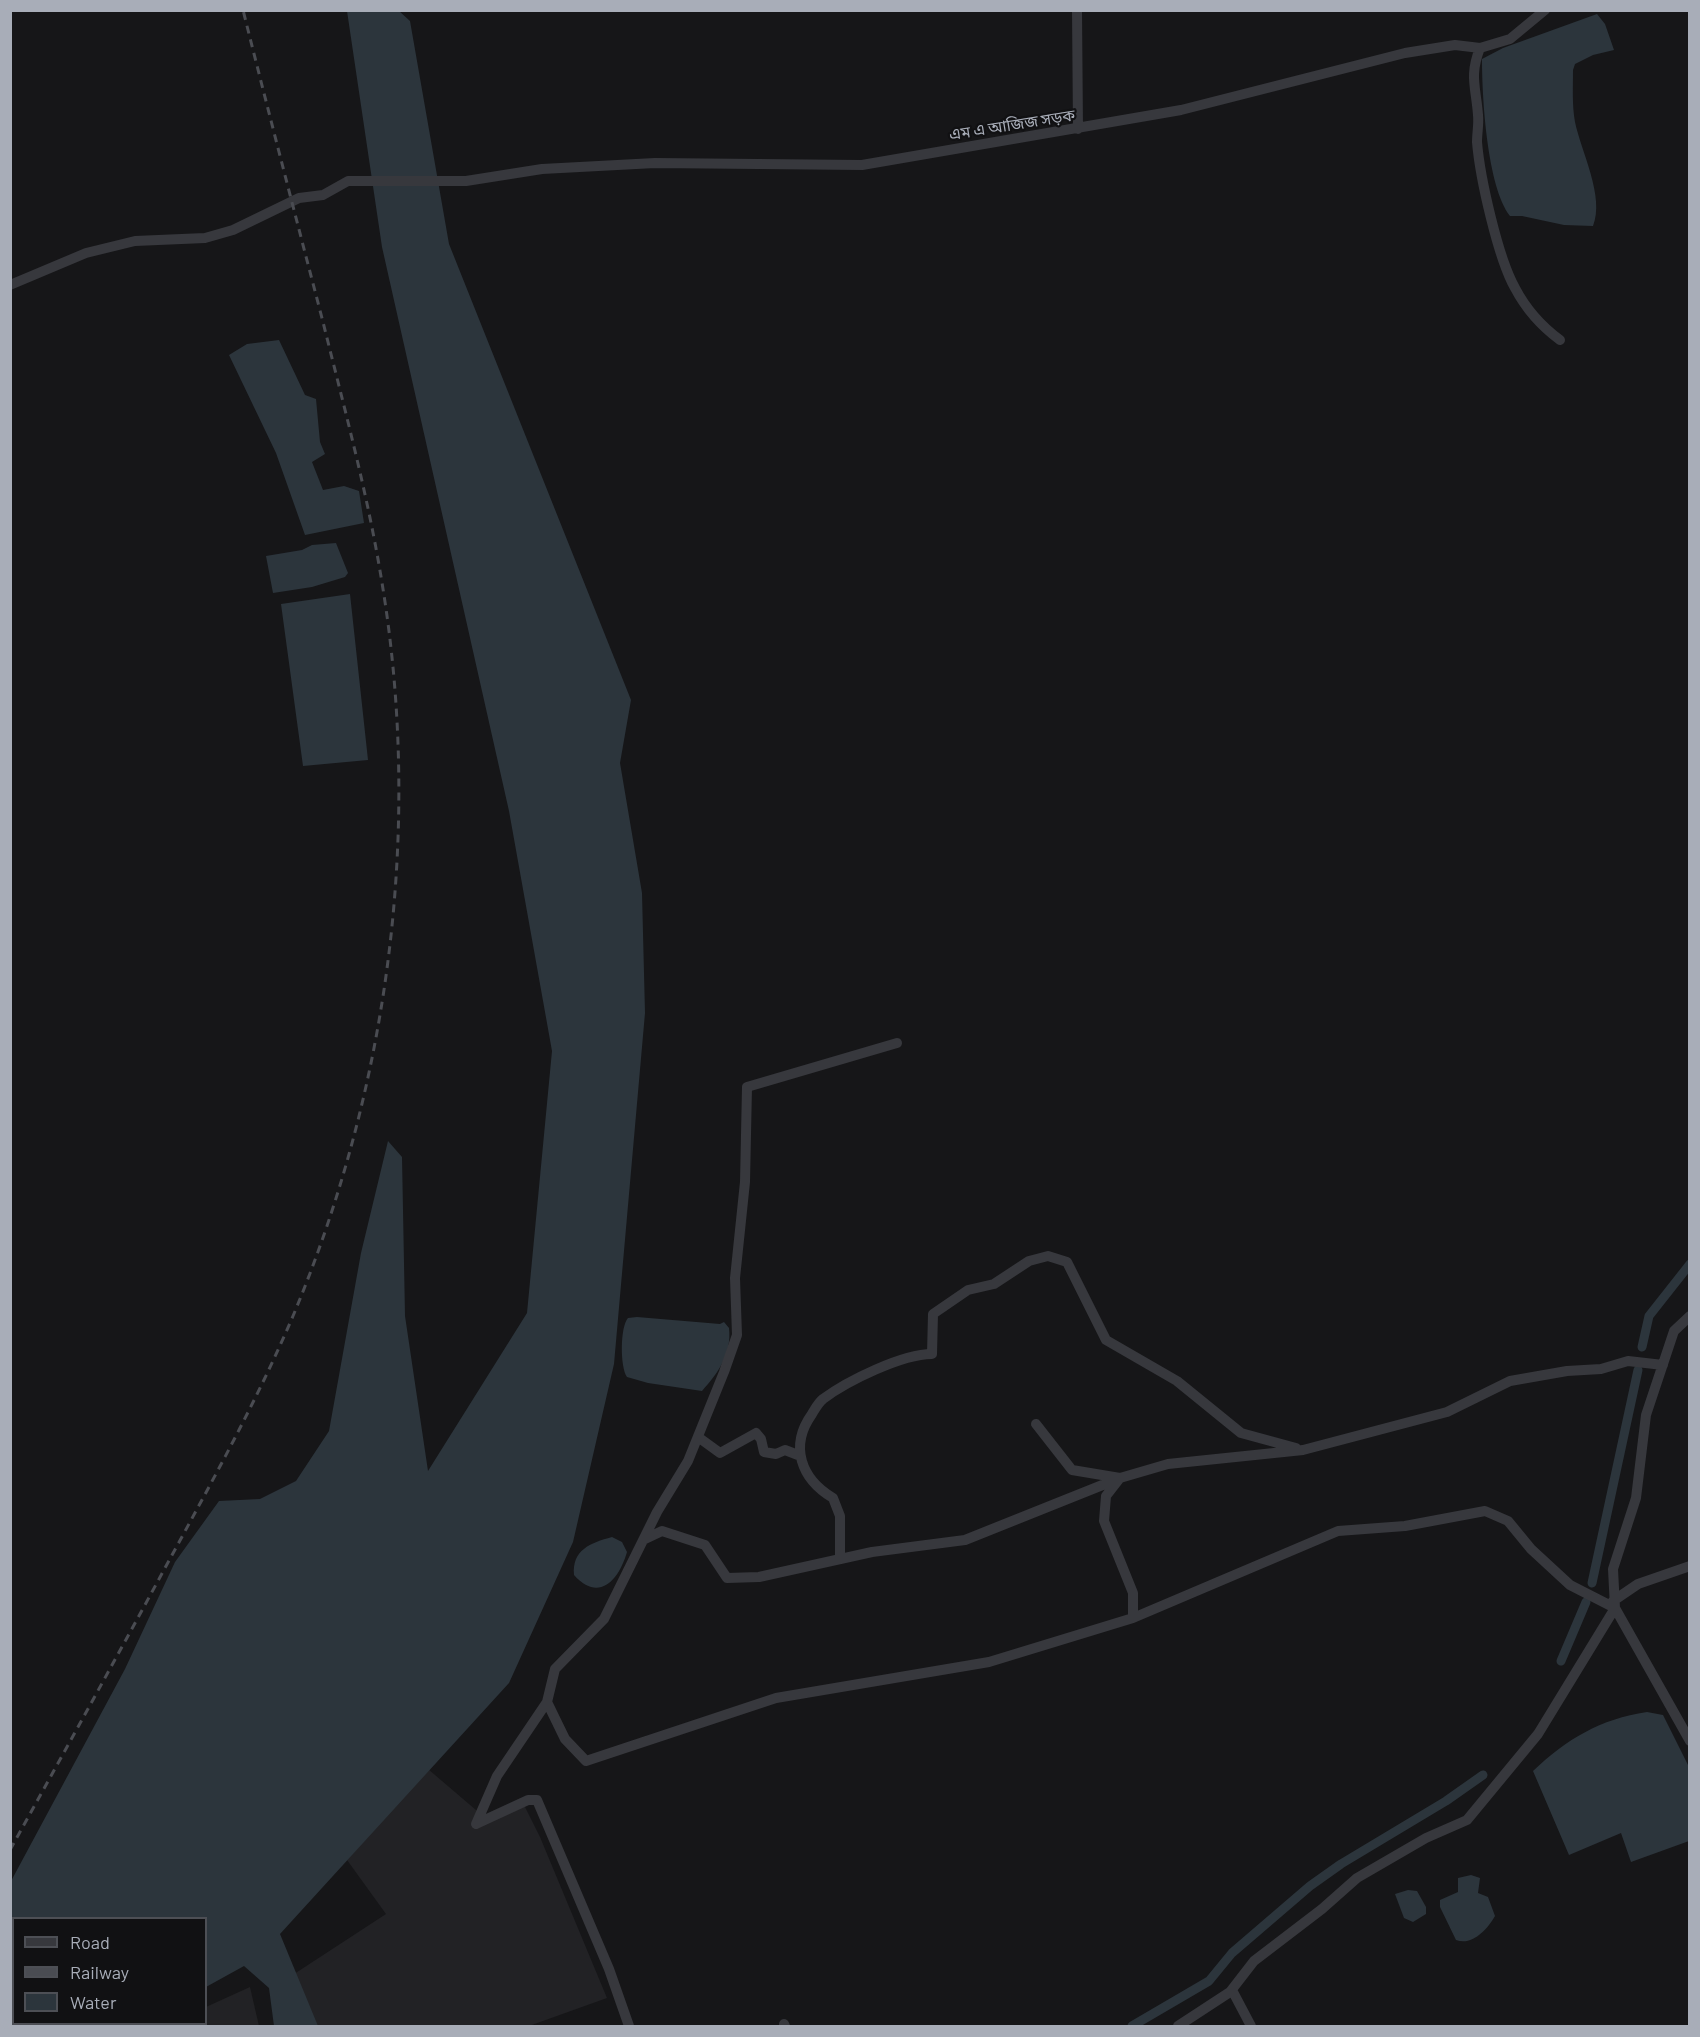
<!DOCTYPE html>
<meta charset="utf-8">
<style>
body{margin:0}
#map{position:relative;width:1700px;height:2037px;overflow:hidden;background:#161618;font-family:Barlow,sans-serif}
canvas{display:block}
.frame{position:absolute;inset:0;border:12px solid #a8adb8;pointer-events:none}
.legend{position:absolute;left:12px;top:1917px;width:195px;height:108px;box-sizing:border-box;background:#111113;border:2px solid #4d4f55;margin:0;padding:8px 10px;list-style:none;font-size:18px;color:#a8adb8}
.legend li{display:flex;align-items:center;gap:12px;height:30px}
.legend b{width:30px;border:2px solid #4d4f55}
</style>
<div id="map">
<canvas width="1700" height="2037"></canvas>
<div class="frame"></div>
<ul class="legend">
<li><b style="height:8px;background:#37383d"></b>Road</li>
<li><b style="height:8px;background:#4a4c52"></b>Railway</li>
<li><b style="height:16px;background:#2c353c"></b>Water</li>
</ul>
</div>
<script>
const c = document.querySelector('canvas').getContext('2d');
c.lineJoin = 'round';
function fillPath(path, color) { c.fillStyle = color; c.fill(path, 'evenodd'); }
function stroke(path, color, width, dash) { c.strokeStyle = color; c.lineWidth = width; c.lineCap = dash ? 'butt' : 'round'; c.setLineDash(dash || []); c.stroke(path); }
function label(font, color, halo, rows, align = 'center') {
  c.font = font + ' Barlow,"Noto Sans Bengali",sans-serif'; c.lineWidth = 4.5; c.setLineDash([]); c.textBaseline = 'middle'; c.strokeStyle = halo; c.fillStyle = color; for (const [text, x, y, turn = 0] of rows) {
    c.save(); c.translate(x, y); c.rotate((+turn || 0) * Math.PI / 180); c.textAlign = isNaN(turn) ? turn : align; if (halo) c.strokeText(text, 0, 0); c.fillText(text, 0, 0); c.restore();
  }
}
fillPath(new Path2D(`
 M428 1769 483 1816 523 1803 540 1837 607 1998 529 2026H314L291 1976 386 1914 347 1860Z
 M250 1987 259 2026H168L174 2024H206V2007Z`), '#222225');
fillPath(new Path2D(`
 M347 11H399L410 21 449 244 631 700 620 763 642 893 645 1013 614 1364 573 1542 509 1683 280 1934 318 2026H274L269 1988 244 1966 206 1987V1918H14V2024H140L135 2026H11L10 1883 125 1669 175 1562 219 1501 260 1499 296 1481 329 1431 361 1253 388 1141 402 1157 405 1316 428 1471 527 1313 552 1051 509 811 382 247Z
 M1597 14 1605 24 1614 50 1593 55 1575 64 1573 70C1573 88 1572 105 1575 122 1581 151 1605 197 1593 226L1564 225 1522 216H1510C1487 186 1482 97 1482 59L1503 48Z
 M279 340 305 395 316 399 320 442 325 454 312 462 323 490 344 486 359 491 364 523 305 535 276 453 229 355 247 344Z
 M336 543 348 573 345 577 312 587 273 593 266 556 302 550 312 545Z
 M350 594 368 760 303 766 281 604Z
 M637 1317 720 1324 724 1322 729 1328C732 1354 718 1373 702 1391L648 1383 627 1377C620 1367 620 1327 628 1318Z
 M612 1537 622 1542 627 1552C619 1580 599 1603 574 1575 572 1550 590 1543 612 1537Z
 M1647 1712 1663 1715 1689 1767V1841L1631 1862 1621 1833 1569 1855 1533 1771C1567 1739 1600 1719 1647 1712Z
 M1471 1875 1480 1878 1478 1893 1488 1897 1495 1916C1487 1930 1472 1946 1456 1940L1440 1907V1900L1458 1892V1878Z
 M1408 1890 1417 1891 1426 1907V1914L1413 1922 1404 1918 1395 1894Z`), '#2c353c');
stroke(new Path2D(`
 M1642 1347 1649 1316 1690 1264
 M1592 1583 1638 1370
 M1561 1661 1586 1602
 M1132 2026 1209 1981 1232 1953 1310 1886 1341 1864 1446 1801 1483 1775`), '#2c353c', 9);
stroke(new Path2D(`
 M1077 10 1078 129
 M1480 48C1469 76 1476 87 1478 115 1479 124 1477 133 1477 142 1480 178 1498 258 1515 288 1526 309 1541 326 1560 340
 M10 285 86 253 135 241 205 238 233 230 299 198 323 195 348 181H466L542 169 655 163 862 165 1181 110 1405 53 1455 45 1480 48 1510 39 1545 10
 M1036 1424 1072 1470 1120 1478 1106 1496 1104 1521 1133 1593V1618
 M698 1437 720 1453 756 1433 761 1439 764 1452 776 1454 785 1450 798 1455
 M645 1539 662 1531 705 1545 727 1578 759 1577 872 1552 965 1540 1120 1478 1168 1464 1303 1450 1447 1412 1510 1381 1567 1371 1601 1369 1628 1361 1663 1365
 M840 1559V1516L833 1498C801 1479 789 1446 812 1414 815 1409 818 1403 823 1399 847 1381 902 1354 932 1354L933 1314 968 1290 994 1284 1029 1261 1048 1256 1067 1262 1106 1340 1177 1381 1241 1433 1296 1448
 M1613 1601 1638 1584 1690 1566
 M547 1702 565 1739 586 1761 776 1698 989 1662 1133 1618 1338 1531 1405 1526 1485 1511 1508 1521 1531 1549 1570 1585 1615 1608 1690 1741
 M476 1824 497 1776 547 1702 555 1669 604 1619 657 1512 688 1461 724 1372 737 1335 735 1278 745 1182 747 1087 897 1043
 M476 1824 528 1800H537L609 1969 629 2026
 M1232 1990 1251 2026
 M784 2024 785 2026
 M1178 2026 1230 1992 1254 1961 1322 1909 1357 1878 1426 1838 1467 1820 1538 1734 1615 1608 1613 1569 1636 1498 1646 1415 1674 1331 1690 1316`), '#37383d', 10);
stroke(new Path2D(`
 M10 1850C62 1756 114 1662 165 1568 210 1485 256 1403 293 1316 388 1089 422 833 383 589 369 499 345 411 323 322 296 218 269 114 243 10`), '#4a4c52', 3, [8, 6]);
label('16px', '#a8adb8', '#111113', [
 ["এম এ আজিজ সড়ক",1012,125,-9]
]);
</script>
